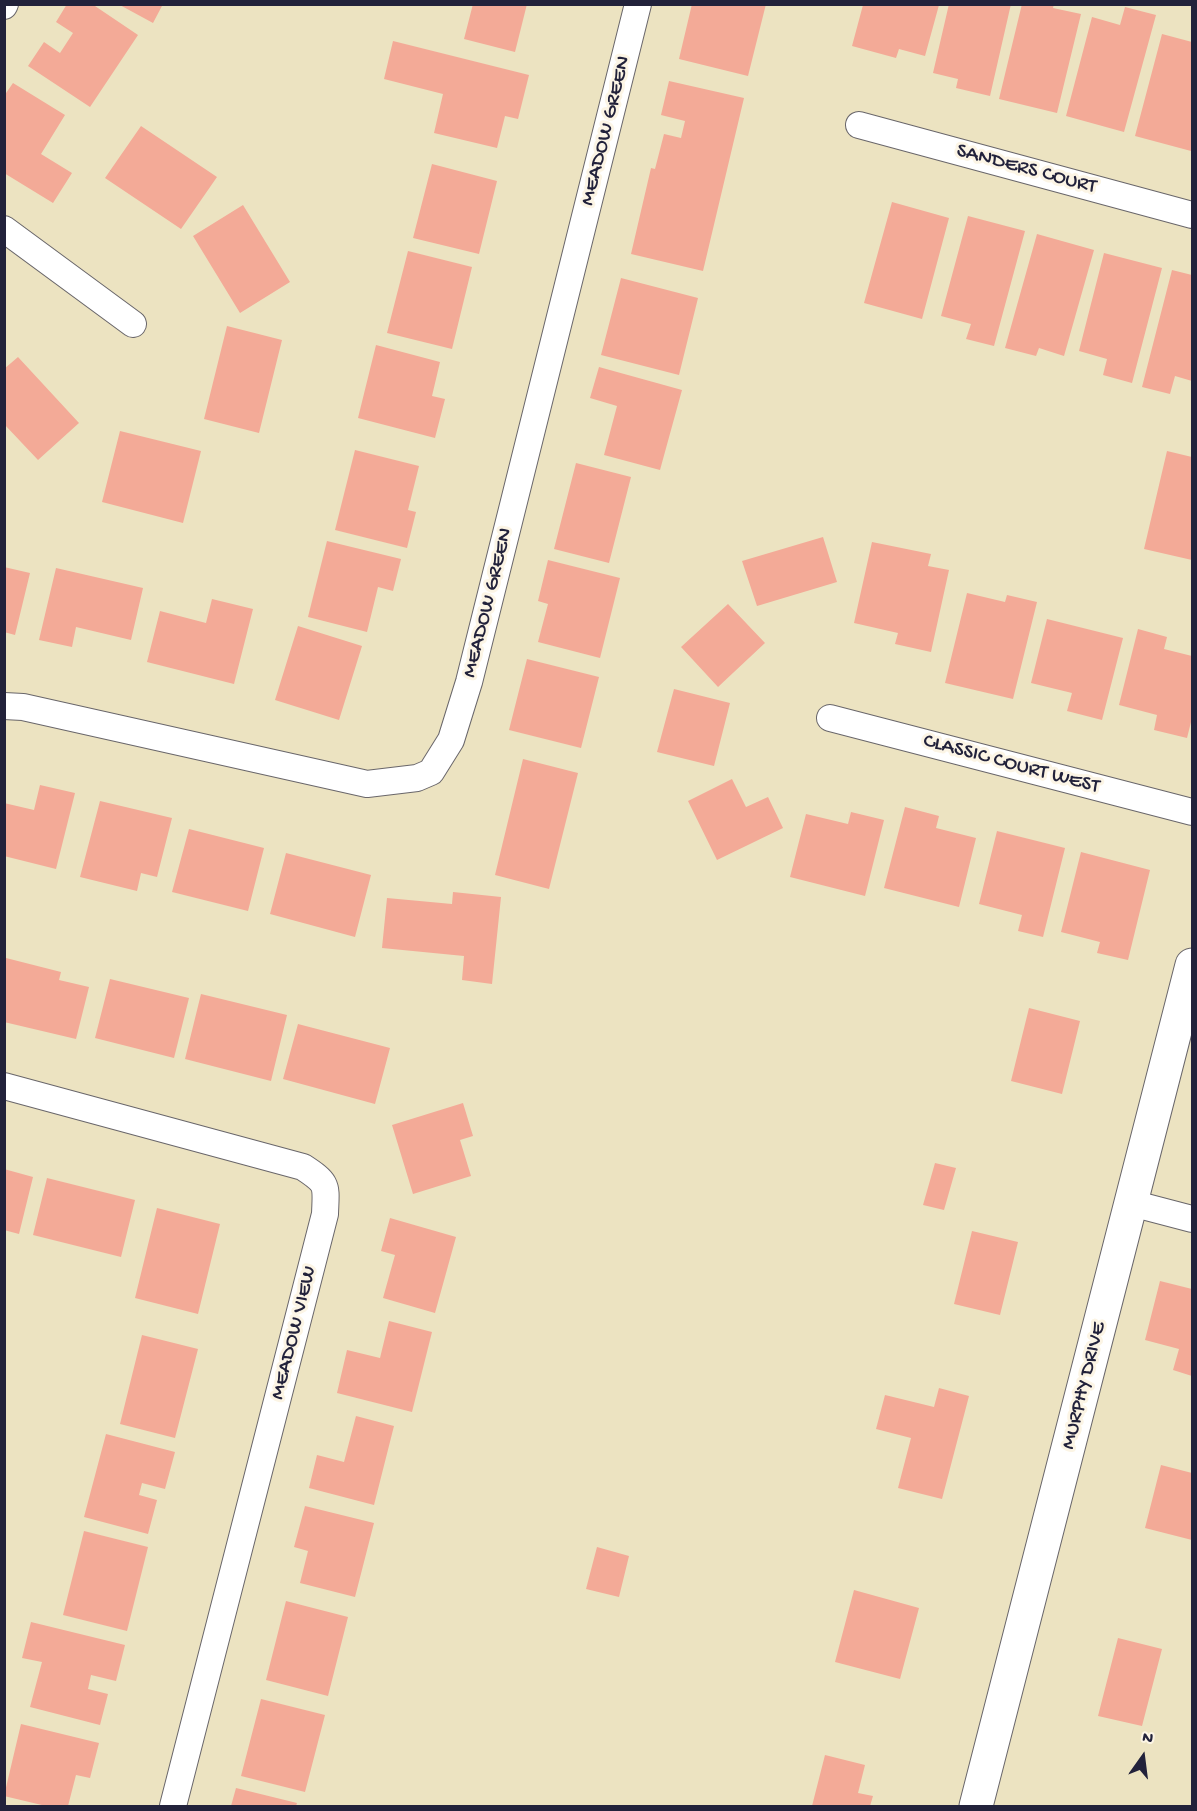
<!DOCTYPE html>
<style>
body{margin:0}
#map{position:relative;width:1197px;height:1811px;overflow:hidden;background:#ece3c1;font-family:"Gochi Hand",sans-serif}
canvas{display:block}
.frame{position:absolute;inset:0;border:6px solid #22223b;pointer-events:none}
.north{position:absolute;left:1113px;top:1727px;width:60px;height:60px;-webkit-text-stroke:4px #fcf5e5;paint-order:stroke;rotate:14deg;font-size:16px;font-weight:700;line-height:24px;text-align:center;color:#22223b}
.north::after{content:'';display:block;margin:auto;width:21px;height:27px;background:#22223b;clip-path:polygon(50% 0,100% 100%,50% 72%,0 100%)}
</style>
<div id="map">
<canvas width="1197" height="1811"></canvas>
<div class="frame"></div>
<div class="north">N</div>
</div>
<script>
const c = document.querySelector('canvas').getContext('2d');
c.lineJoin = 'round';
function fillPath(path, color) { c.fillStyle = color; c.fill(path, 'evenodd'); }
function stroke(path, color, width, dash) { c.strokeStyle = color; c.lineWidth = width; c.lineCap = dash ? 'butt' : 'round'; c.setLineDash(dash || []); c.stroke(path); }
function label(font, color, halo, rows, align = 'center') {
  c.font = font + ' "Gochi Hand",sans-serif'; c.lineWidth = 6; c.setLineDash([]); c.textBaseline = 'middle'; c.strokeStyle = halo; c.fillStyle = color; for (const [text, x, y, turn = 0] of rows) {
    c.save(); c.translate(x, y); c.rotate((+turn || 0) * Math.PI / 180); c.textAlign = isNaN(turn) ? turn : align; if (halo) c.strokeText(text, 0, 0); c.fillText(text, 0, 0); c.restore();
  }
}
fillPath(new Path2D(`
 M67 4H92L138 35 90 107 28 66 44 42 60 53 73 33 56 22Z
 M118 4H163L153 23Z
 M473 4H527L515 52 464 39Z
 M692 4H766L748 76 679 59Z
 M949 4H1011L990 96 956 88 958 79 933 73Z
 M1022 4H1054L1053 8 1081 14 1057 113 999 99Z
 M863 5H939L925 56 899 49 896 58 852 46Z
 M1125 7 1156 15 1124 132 1066 116 1092 17 1120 25Z
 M1162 34 1192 42 1191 151 1135 136Z
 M393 41 529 75 518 119 505 116 497 148 434 133 443 94 384 79Z
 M669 81 744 98 703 271 631 254 651 168 655 169 664 134 681 138 685 121 661 115Z
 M13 83 65 115 41 154 72 173 53 203 4 173V96Z
 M141 126 217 177 181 229 105 178Z
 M432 164 497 181 479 254 413 238Z
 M892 202 949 218 922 319 864 303Z
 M243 205 290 282 240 313 193 236Z
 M968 216 1025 231 994 346 966 339 971 324 941 316Z
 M1037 234 1094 250 1064 356 1039 348 1036 356 1005 348Z
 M408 251 472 267 452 349 387 333Z
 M1104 253 1162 268 1132 383 1103 375 1107 359 1079 351Z
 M1172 270 1192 275V381L1175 376 1170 394 1142 387Z
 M621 278 698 298 679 375 601 355Z
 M227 326 282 340 259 433 204 419Z
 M376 345 440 362 432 396 445 399 435 438 358 418Z
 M18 357 79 423 38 460 4 424V369Z
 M599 367 682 390 660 470 604 455 617 406 590 398Z
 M120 431 201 451 183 523 102 502Z
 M355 450 419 466 408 510 416 512 407 548 335 530Z
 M1167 451 1192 457V560L1144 549Z
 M576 463 631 477 609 563 554 549Z
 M823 537 837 582 757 606 742 561Z
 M327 541 401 559 393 591 378 587 367 632 308 617Z
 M872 542 931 554 928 566 949 570 931 652 895 644 898 633 854 623Z
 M548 560 620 578 600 658 538 642 548 604 538 601Z
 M4 567 30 573 15 635 4 632Z
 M56 568 143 588 131 640 76 627 72 647 39 640Z
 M967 593 1005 602 1007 595 1037 602 1013 699 945 683Z
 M212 599 253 609 234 684 147 662 160 611 206 623Z
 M728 604 765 643 718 687 681 647Z
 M1047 619 1123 638 1102 720 1067 711 1072 693 1031 683Z
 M298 626 362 646 339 720 275 700Z
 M1138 629 1167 637 1164 649 1192 656V718L1187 738 1154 730 1157 715 1119 705Z
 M527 659 599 677 581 748 509 730Z
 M674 689 730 703 714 766 657 752Z
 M523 759 578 773 549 889 495 875Z
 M732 779 746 807 768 797 783 828 717 860 688 801Z
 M40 785 75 793 56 869 4 856V803L34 810Z
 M100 801 172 818 157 877 141 873 137 891 80 877Z
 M905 807 939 816 936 828 976 838 959 907 884 888Z
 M851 812 884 820 865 896 790 877 806 814 848 824Z
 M189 829 264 848 248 911 172 892Z
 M997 831 1065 848 1043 937 1018 931 1022 915 979 904Z
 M1081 852 1150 870 1128 960 1097 953 1100 942 1061 932Z
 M286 853 371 875 355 937 270 914Z
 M453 892 501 897 492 984 462 980 464 956 382 948 387 898 452 904Z
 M6 958 61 972 59 980 89 987 76 1039 4 1022Z
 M110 979 189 998 174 1058 95 1038Z
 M201 994 287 1015 271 1081 185 1059Z
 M1029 1008 1080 1021 1062 1094 1011 1081Z
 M298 1024 390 1048 375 1104 283 1079Z
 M463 1103 473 1136 460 1140 471 1176 413 1194 392 1125Z
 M935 1163 956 1168 944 1210 923 1205Z
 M4 1169 33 1177 19 1234 4 1230Z
 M47 1178 135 1200 121 1257 33 1235Z
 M157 1208 220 1224 198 1314 135 1298Z
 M390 1218 456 1237 435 1313 383 1298 395 1255 381 1251Z
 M972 1231 1018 1242 1000 1315 954 1304Z
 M1160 1281 1192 1289V1376L1173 1370 1179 1349 1145 1340Z
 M389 1321 432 1332 412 1412 337 1393 347 1350 380 1358Z
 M142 1335 198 1349 175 1438 120 1424Z
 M939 1388 969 1396 942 1499 898 1488 911 1438 876 1429 885 1395 934 1407Z
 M356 1416 394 1426 374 1505 309 1488 317 1455 344 1462Z
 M106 1434 175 1452 165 1489 142 1483 139 1495 157 1500 148 1534 84 1517Z
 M1161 1465 1192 1473V1540L1145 1528Z
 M305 1506 374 1523 355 1597 300 1583 308 1551 294 1547Z
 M84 1531 148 1547 127 1631 63 1615Z
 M597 1547 629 1556 619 1597 586 1589Z
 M854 1590 919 1608 900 1679 835 1662Z
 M286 1601 348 1617 328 1696 266 1680Z
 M31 1622 125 1645 116 1681 91 1675 88 1689 108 1694 100 1725 30 1707 42 1662 22 1658Z
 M1118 1638 1162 1649 1142 1726 1098 1716Z
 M261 1699 325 1715 305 1792 241 1776Z
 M21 1724 99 1743 90 1778 76 1775 68 1806H46L4 1796Z
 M825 1755 865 1765 858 1793 873 1796 870 1806H812Z
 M236 1788 297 1803 296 1806H231Z`), '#f3aa97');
const street = new Path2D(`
 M4 6 5 4
 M859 125 1192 215
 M4 229 133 324
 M4 706 23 707 367 784 417 778 431 772 451 740 469 682 638 4
 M830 718 1192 812
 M4 1086 303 1167C329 1184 326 1185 325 1214L173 1806
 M1131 1203 1192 1219`);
const secondary = new Path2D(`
 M976 1806 1192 965`);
stroke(street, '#69666a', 28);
stroke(secondary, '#69666a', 35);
stroke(street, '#fff', 26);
stroke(secondary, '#fff', 33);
label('21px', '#22223b', '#fcf5e5', [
 ["MEADOW GREEN",607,131,-76],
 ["SANDERS COURT",1026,170,15],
 ["MEADOW GREEN",489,603,-76],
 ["CLASSIC COURT WEST",1011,765,15],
 ["MEADOW VIEW",295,1333,-76],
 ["MURPHY DRIVE",1085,1386,-76]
]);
</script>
